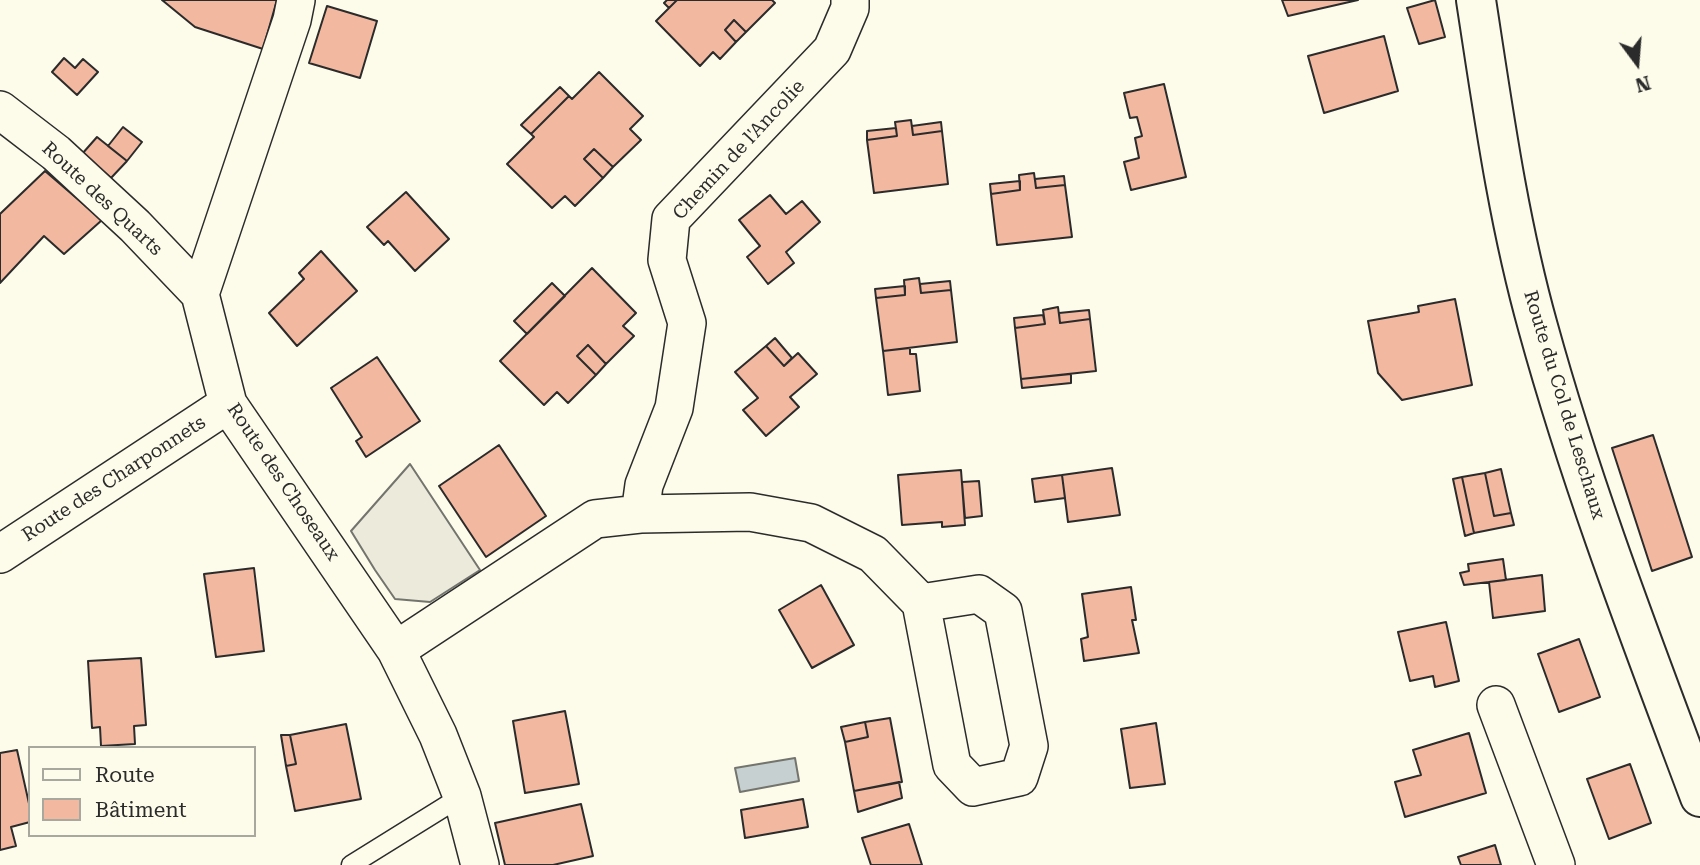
<!DOCTYPE html>
<meta charset="utf-8">
<style>
body{margin:0}
#map{position:relative;width:1700px;height:865px;overflow:hidden;background:#fdfbea;font-family:"Roboto Serif",serif}
canvas{display:block}
.legend{position:absolute;left:28px;top:746px;width:228px;height:91px;box-sizing:border-box;background:#fdfbea;border:2px solid #a9a89e;margin:0;padding:9px 12px;list-style:none;font-size:21px;color:#2b2b2b}
.legend li{display:flex;align-items:center;gap:14px;height:35px}
.legend b{width:35px;border:2px solid #a9a89e}
.north{position:absolute;left:1602px;top:28px;width:70px;height:70px;-webkit-text-stroke:5px #fdfbea;paint-order:stroke;rotate:164deg;font-size:19px;font-weight:700;line-height:28px;text-align:center;color:#2b2b2b}
.north::after{content:'';display:block;margin:auto;width:24px;height:32px;background:#2b2b2b;clip-path:polygon(50% 0,100% 100%,50% 72%,0 100%)}
</style>
<div id="map">
<canvas width="1700" height="865"></canvas>
<ul class="legend">
<li><b style="height:9px;background:#fdfbea"></b>Route</li>
<li><b style="height:19px;background:#f2b8a0"></b>Bâtiment</li>
</ul>
<div class="north">N</div>
</div>
<script>
const c = document.querySelector('canvas').getContext('2d');
c.lineJoin = 'round';
function fillPath(path, color) { c.fillStyle = color; c.fill(path, 'evenodd'); }
function stroke(path, color, width, dash) { c.strokeStyle = color; c.lineWidth = width; c.lineCap = dash ? 'butt' : 'round'; c.setLineDash(dash || []); c.stroke(path); }
function label(font, color, halo, rows, align = 'center') {
  c.font = font + ' "Roboto Serif",serif'; c.lineWidth = 5; c.setLineDash([]); c.textBaseline = 'middle'; c.strokeStyle = halo; c.fillStyle = color; for (const [text, x, y, turn = 0] of rows) {
    c.save(); c.translate(x, y); c.rotate((+turn || 0) * Math.PI / 180); c.textAlign = isNaN(turn) ? turn : align; if (halo) c.strokeText(text, 0, 0); c.fillText(text, 0, 0); c.restore();
  }
}
const parking = new Path2D(`
 M410 464 480 570 430 602 395 599 375 570 351 531Z`);
fillPath(parking, '#eceadb');
stroke(parking, '#74746e', 2);
const water = new Path2D(`
 M795 758 799 781 740 792 735 768Z`);
fillPath(water, '#c7d0d0');
stroke(water, '#74746e', 2);
const building = new Path2D(`
 M162 0H277L263 49 195 27Z
 M667 0H677L669 8 664 3Z
 M677 0H772L775 3 746 32 734 20 725 30 736 42 720 59 713 52 700 66 656 21Z
 M1282 0H1358L1288 16Z
 M1435 0 1445 37 1419 44 1407 8Z
 M327 6 377 21 360 78 309 63Z
 M734 20 746 32 736 42 725 30Z
 M1384 36 1398 91 1324 113 1308 56Z
 M64 58 75 68 83 59 98 72 77 95 52 72Z
 M599 72 643 116 630 129 641 140 613 167 594 149 584 159 603 178 575 206 565 196 552 208 507 164 534 137 531 134 569 96 572 99Z
 M1164 84 1186 177 1131 190 1124 162 1139 158 1135 138 1142 136 1137 117 1130 118 1124 93Z
 M560 87 569 96 531 134 521 125Z
 M911 120 913 135 942 131 948 184 874 193 867 140 897 136 895 122Z
 M941 122 942 131 913 135 912 126Z
 M123 127 142 142 127 161 108 146Z
 M896 128 897 136 867 140V131Z
 M97 137 127 161 111 178 82 154Z
 M594 149 613 167 603 178 584 159Z
 M45 171 102 220 64 254 44 236 0 283V214Z
 M1034 173 1036 188 1065 185 1072 237 997 245 991 194 1020 190 1019 175Z
 M1064 176 1065 185 1036 188 1035 179Z
 M1020 181V190L991 194 990 184Z
 M406 192 449 239 415 271 388 241 384 245 367 227Z
 M770 195 786 214 802 201 820 222 786 252 794 263 768 284 747 257 760 246 739 220Z
 M321 251 357 291 297 346 269 313 304 279 299 273Z
 M592 268 636 313 623 326 634 336 606 364 588 345 577 356 596 375 568 403 557 392 544 405 500 361Z
 M919 278 921 293 951 290 957 342 883 351 876 298 905 295 904 280Z
 M950 281 951 290 921 293 920 284Z
 M552 283 565 296 527 334 514 321Z
 M905 286V295L876 298 875 289Z
 M1455 299 1472 385 1402 400 1378 373 1368 321 1419 312 1418 306Z
 M1058 307 1060 323 1090 319 1096 371 1021 379 1015 328 1045 324 1043 310Z
 M1089 310 1090 319 1060 323 1059 313Z
 M1043 315 1045 324 1015 328 1014 318Z
 M775 338 792 358 784 366 766 346Z
 M588 345 606 364 596 375 577 356Z
 M766 346 784 366 798 353 817 374 790 397 799 407 766 436 743 410 758 398 735 372Z
 M910 348V354H916L920 391 888 395 883 351Z
 M377 357 420 421 366 457 356 441 362 437 331 388Z
 M1071 374V383L1022 388 1021 379Z
 M1653 435 1692 557 1652 571 1612 448Z
 M499 445 546 516 486 557 439 486Z
 M1112 468 1120 515 1068 522 1062 475Z
 M1501 469 1511 513 1494 516 1485 473Z
 M961 470 965 525 942 527V522L902 525 898 475Z
 M1485 473 1494 516 1511 513 1514 525 1474 533 1462 477Z
 M1062 475 1065 498 1035 502 1032 479Z
 M1462 477 1474 533 1465 536 1453 479Z
 M979 481 982 516 965 518 962 482Z
 M1503 559 1506 580 1464 585 1460 573 1469 571 1468 564Z
 M254 568 264 651 216 657 204 574Z
 M1542 575 1545 611 1493 618 1489 582Z
 M821 585 854 645 812 668 779 610Z
 M1131 587 1136 620H1132L1139 653 1084 661 1081 639 1088 637 1082 594Z
 M1446 622 1459 681 1435 687 1433 676 1410 681 1398 632Z
 M1579 639 1600 697 1559 712 1538 654Z
 M141 658 146 725 134 726 135 744 101 746 100 727 92 728 88 661Z
 M565 711 579 784 525 793 513 721Z
 M890 718 902 782 854 791 845 742 868 737 865 722Z
 M865 722 868 737 845 742 841 727Z
 M1156 723 1165 784 1130 788 1121 729Z
 M346 724 361 799 295 811 286 766 296 764 290 735Z
 M1469 733 1486 793 1405 817 1395 782 1421 775 1413 750Z
 M281 735H290L296 764 286 766Z
 M17 750 30 808V822L11 827 16 846 0 850V753Z
 M1630 764 1651 823 1609 839 1587 779Z
 M899 782 902 798 858 812 854 791Z
 M803 799 808 827 745 838 741 810Z
 M581 804 593 856 553 865H505L495 823Z
 M909 824 922 865H871L862 838Z
 M1495 845 1501 865H1461L1458 857Z`);
fillPath(building, '#f2b8a0');
stroke(building, '#2b2b2b', 2);
const lane = new Path2D(`
 M351 865 462 796`);
const street = new Path2D(`
 M296 0 292 20 200 294 228 404 396 650 438 735 462 796 480 865
 M0 110 56 153 135 226 200 294
 M640 514 644 485 674 408 687 323 667 260 671 219 832 50 850 8V0
 M0 554 228 404
 M396 650 595 519 640 514 750 512 811 523 873 554 921 603 952 765 973 787 1019 777 1029 746 1003 611 979 594 921 603
 M1496 705 1556 865`);
const secondary = new Path2D(`
 M1476 0C1493 110 1508 220 1538 327 1582 487 1642 642 1700 797`);
stroke(lane, '#2b2b2b', 21);
stroke(street, '#2b2b2b', 40);
stroke(secondary, '#2b2b2b', 42);
stroke(lane, '#fdfbea', 18);
stroke(street, '#fdfbea', 37);
stroke(secondary, '#fdfbea', 38);
label('19px', '#2b2b2b', '#fdfbea', [
 ["Chemin de l'Ancolie",739,150,-47],
 ["Route des Quarts",102,199,43],
 ["Route du Col de Leschaux",1564,405,73],
 ["Route des Charponnets",114,479,-33],
 ["Route des Choseaux",283,482,56]
]);
</script>
